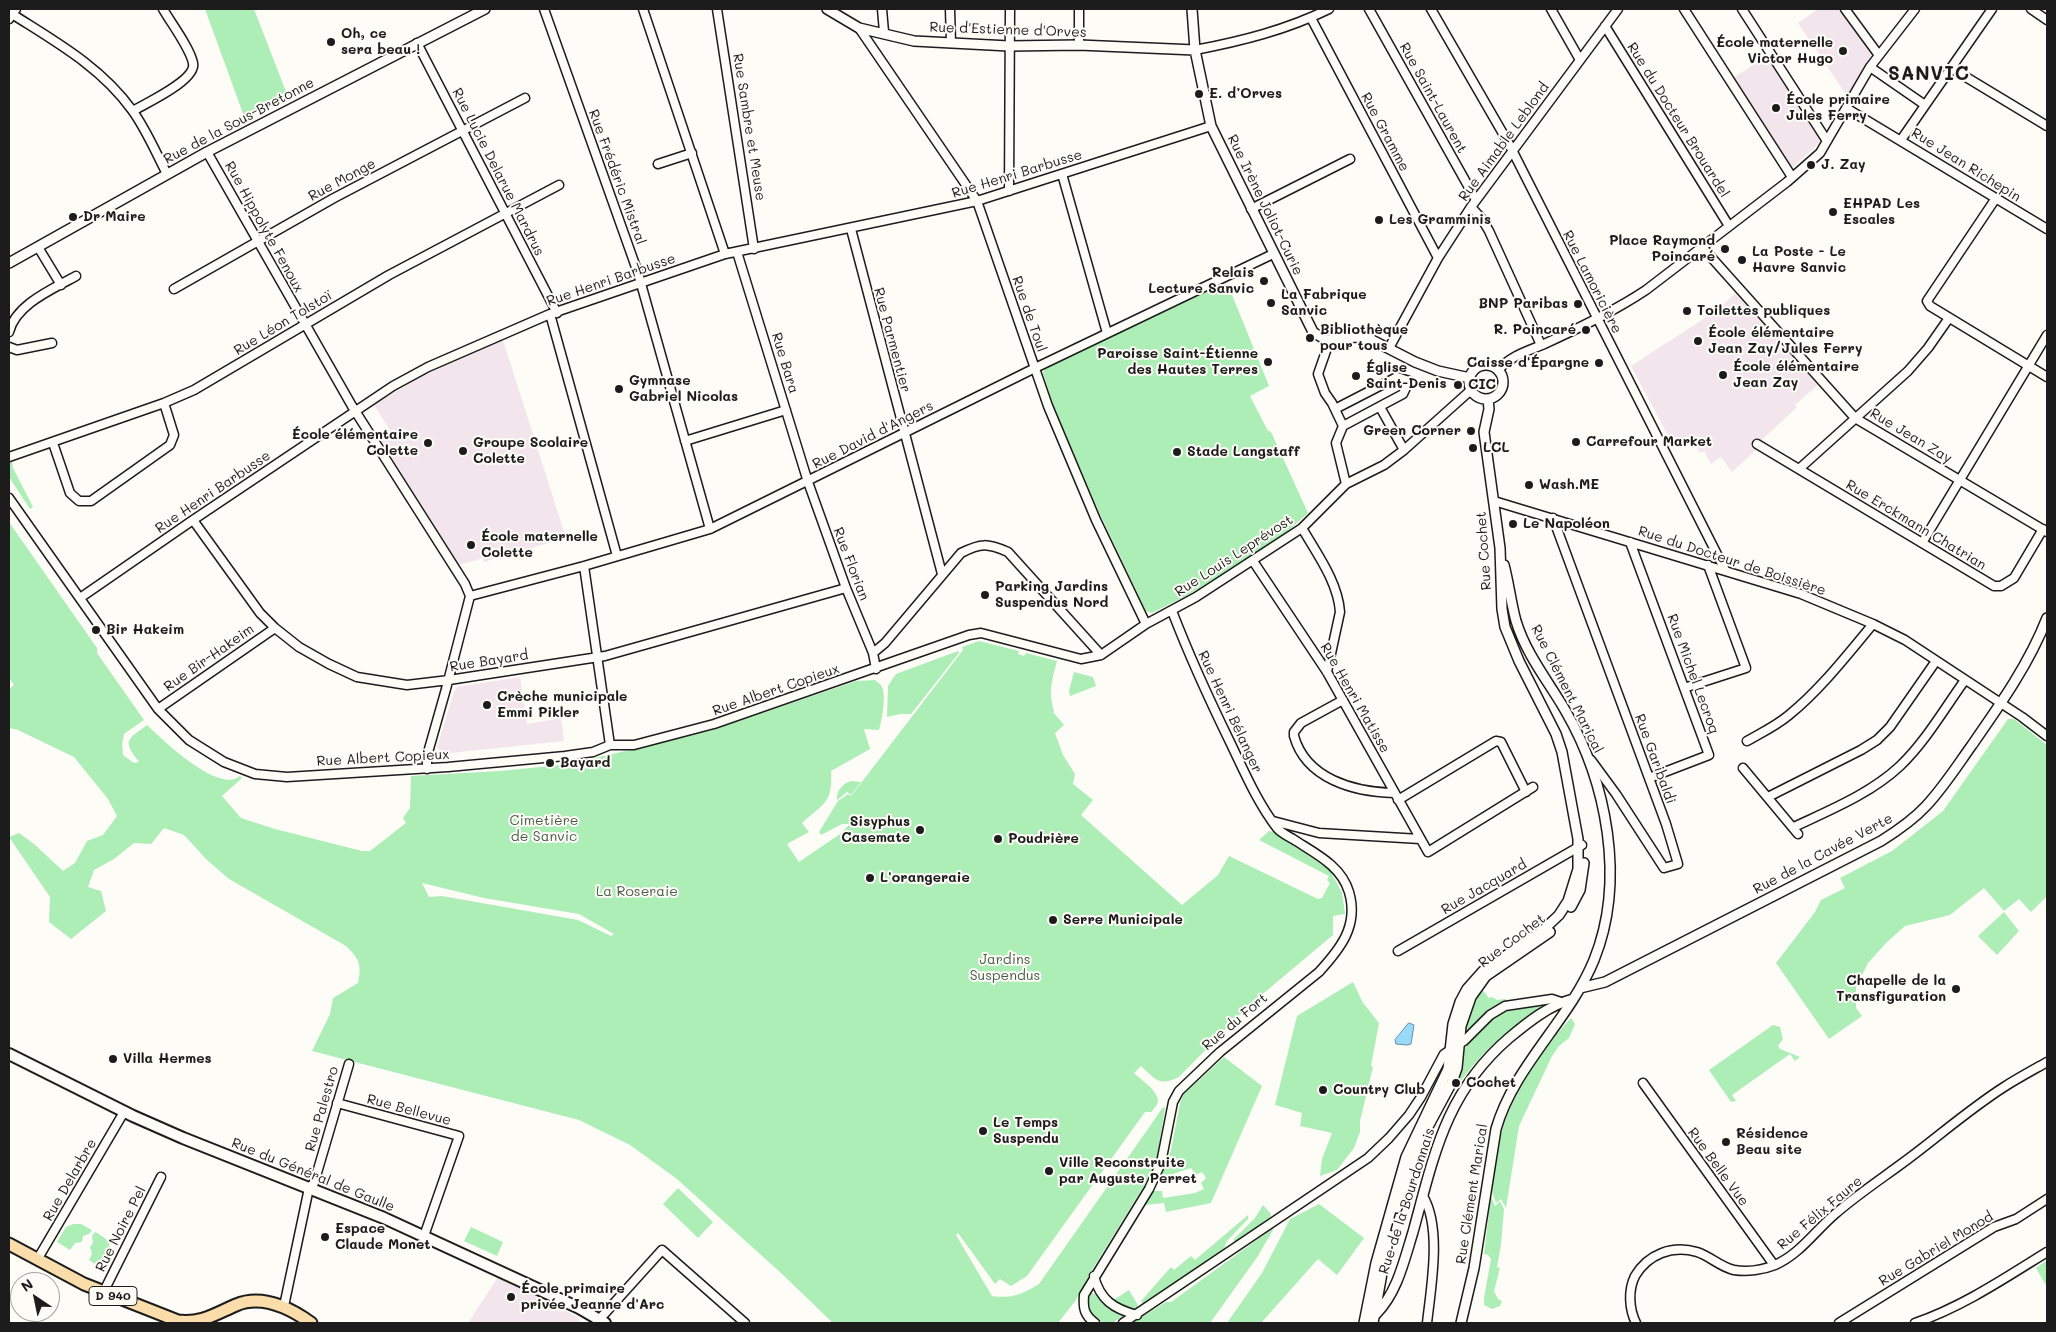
<!DOCTYPE html>
<meta charset="utf-8">
<style>
body{margin:0}
#map{position:relative;width:2056px;height:1332px;overflow:hidden;background:#fdfcf7;font-family:Mali,sans-serif}
canvas{display:block}
.frame{position:absolute;inset:0;border:10px solid #1c1c1c;pointer-events:none}
.north{position:absolute;left:10px;top:1272px;width:50px;height:50px;box-sizing:border-box;background:#fdfcf7;border:1px solid #a3a29f;border-radius:50%;rotate:326deg;font-size:14px;font-weight:700;line-height:20px;text-align:center;color:#1c1c1c}
.north::after{content:'';display:block;margin:auto;width:18px;height:22px;background:#1c1c1c;clip-path:polygon(50% 0,100% 100%,50% 72%,0 100%)}
</style>
<div id="map">
<canvas width="2056" height="1332"></canvas>
<div class="frame"></div>
<div class="north">N</div>
</div>
<script>
const c = document.querySelector('canvas').getContext('2d');
c.lineJoin = 'round';
function fillPath(path, color) { c.fillStyle = color; c.fill(path, 'evenodd'); }
function stroke(path, color, width, dash) { c.strokeStyle = color; c.lineWidth = width; c.lineCap = dash ? 'butt' : 'round'; c.setLineDash(dash || []); c.stroke(path); }
function label(font, color, halo, rows, align = 'center') {
  c.font = font + ' Mali,sans-serif'; c.lineWidth = 4; c.setLineDash([]); c.textBaseline = 'middle'; c.strokeStyle = halo; c.fillStyle = color; for (const [text, x, y, turn = 0] of rows) {
    c.save(); c.translate(x, y); c.rotate((+turn || 0) * Math.PI / 180); c.textAlign = isNaN(turn) ? turn : align; if (halo) c.strokeText(text, 0, 0); c.fillText(text, 0, 0); c.restore();
  }
}
fillPath(new Path2D(`
 M1818 9H1840L1870 50 1871 56 1847 96 1798 23Z
 M1767 56 1819 138 1820 142 1793 167 1790 166 1733 78Z
 M1735 293 1818 385 1795 405 1797 407 1754 447 1756 450 1732 472 1721 457 1711 464 1704 451 1700 453 1691 436 1673 445 1631 366 1719 309Z
 M503 340 566 538 484 562 483 558 459 565 379 437 390 430 374 405 420 377Z
 M520 677 527 724 561 718 564 741 441 754 437 747 454 692 457 687Z
 M498 1277 578 1317 580 1323H468Z`), '#f3e5ec');
fillPath(new Path2D(`
 M205 9H254L288 97 245 119Z
 M1221 285 1225 292 1230 290 1269 386 1250 396 1268 431H1270L1272 434 1308 513 1281 537 1190 594 1152 613 1146 611 1099 512 1052 402 1043 373 1045 368Z
 M12 461 13 468 33 507 30 509 9 477V463Z
 M9 522 97 648V653L144 720 124 734 122 744 123 755 134 763 139 762C122 740 127 740 147 725 163 740 218 794 240 776L242 778 222 796 241 818 275 829 362 851H370L406 823 403 818 410 808 411 776 500 771 560 765 604 756 713 730 856 681 875 680C877 682 879 683 881 685 887 694 882 720 879 730L864 729 870 749 831 771C833 803 824 803 802 823L809 832 787 844 799 862 840 834 850 824H842L821 835 819 832 838 801 848 794 851 796 963 650 962 647 979 641 1019 651 1018 654 1024 656 1026 653 1057 661C1052 679 1048 693 1054 711L1053 712 1064 725 1055 733 1063 755 1075 774 1073 784 1093 800 1081 815 1182 905 1218 875 1229 856 1318 899 1322 898 1330 883 1327 880 1329 876 1259 840 1269 831 1273 832 1330 870 1342 893 1345 914 1333 916V935L1246 1008 1179 1077C1159 1087 1155 1079 1141 1066L1134 1073C1140 1079 1159 1091 1158 1102 1157 1105 1154 1109 1151 1112H1145L1027 1276 1011 1286 1000 1279 995 1284 958 1233 956 1235 992 1296C1011 1299 1023 1294 1039 1284L1150 1126 1163 1107 1165 1108 1157 1158 1145 1184 1092 1270 1076 1300 1058 1323H833L782 1274 677 1179 630 1145 579 1120 312 1051 330 1014 333 998 358 983C362 964 359 959 346 946L229 879 207 860 184 835 164 828 151 844 134 843 114 859 94 870 88 887 101 891 106 911 71 939 49 922 50 897 9 837 19 833 34 844 63 871 75 863 87 841 103 835 117 816 108 799 74 757 18 730 9 728V689L14 685 9 678ZM422 883 484 898 579 914 614 934 611 936 578 920 442 896 429 897Z
 M958 651 959 653 911 714H900L887 717 888 686 896 674Z
 M1074 672 1093 677 1096 686 1070 696 1069 691Z
 M2008 719H2014L2047 745V896L2031 912 2019 899 2004 911 1984 888 1950 915 1905 926 1886 943 1868 963 1856 987V1008L1862 1016 1829 1039 1776 963 1815 912 1821 900 1845 888 1840 878 1892 851 1943 811Z
 M851 781 861 782 851 795 847 792 837 800C836 791 843 783 851 781Z
 M2004 912 2019 931 1997 955 1978 936Z
 M1353 982 1363 1003 1379 1023 1371 1066 1373 1067 1360 1121V1132L1354 1148 1337 1170 1320 1176 1322 1159 1332 1133 1300 1126 1302 1113 1275 1105 1297 1016Z
 M1481 988 1489 998 1492 997 1497 1000 1506 999 1507 1001 1490 1009 1468 1031 1465 1029 1475 997Z
 M1539 1005 1541 1008C1501 1034 1478 1055 1452 1094H1451C1455 1080 1457 1065 1463 1052 1471 1037 1492 1015 1508 1010 1518 1007 1529 1006 1539 1005Z
 M1571 1018 1575 1024 1569 1038 1559 1046 1552 1056 1519 1126 1506 1208 1501 1199 1496 1203 1492 1192C1495 1171 1497 1148 1503 1128 1514 1091 1546 1045 1571 1018Z
 M1773 1025 1780 1027 1783 1039 1778 1046 1780 1049 1800 1057 1795 1061 1790 1054 1732 1095 1736 1101 1731 1102 1709 1070Z
 M1224 1057 1262 1086 1211 1203 1166 1212 1164 1203 1145 1205 1153 1191H1162L1163 1198 1195 1193 1204 1189 1201 1183 1206 1178 1202 1172 1196 1175 1191 1168 1167 1176 1166 1184 1156 1180 1161 1170H1164L1171 1150 1180 1103 1184 1094Z
 M678 1188 713 1222 698 1238 663 1204Z
 M1491 1196 1495 1206 1500 1201 1504 1209 1501 1245 1497 1267 1500 1268 1494 1291 1498 1299 1502 1301 1500 1306 1492 1309 1484 1305V1298L1491 1259 1488 1255 1484 1254Z
 M1319 1204 1364 1238 1337 1275 1318 1259 1261 1323H1227L1262 1273 1290 1219Z
 M1263 1205 1271 1214 1270 1217 1234 1244V1239L1255 1218Z
 M1248 1215V1219L1227 1241 1223 1251 1143 1305 1141 1301 1171 1267 1174 1270 1191 1256 1195 1260Z
 M73 1224H81L92 1230 89 1234 83 1236 82 1242 75 1243 70 1250 57 1242 66 1227Z
 M471 1227 503 1242 497 1256 464 1241Z
 M1272 1229 1273 1230 1258 1256 1210 1323H1132L1166 1302H1171Z
 M95 1232C115 1242 112 1250 101 1268L89 1260 92 1254 90 1247 93 1243 92 1236Z
 M2047 1260V1287L2036 1268Z
 M1129 1290 1138 1305 1137 1308H1128L1112 1301Z
 M1092 1293 1095 1294 1107 1308 1124 1316 1112 1323C1094 1323 1085 1313 1088 1296Z`), '#adeeb7');
const water = new Path2D(`
 M1409 1023 1414 1025 1411 1044 1407 1045 1396 1044 1395 1040Z`);
fillPath(water, '#99dafb');
stroke(water, '#678ea2', 1);
const minor = new Path2D(`
 M544 9 638 273 710 529
 M643 9 725 254
 M717 9 754 249
 M882 9 884 32
 M950 9 951 43
 M1079 9V45
 M1369 9 1476 200
 M1431 9 1509 144 1725 570
 M1551 9 1580 60
 M1684 9 1792 177
 M1742 9 1827 141
 M1845 9 1878 54
 M2031 9 2047 20
 M12 14C56 42 101 67 132 110 146 129 156 153 167 174
 M1311 18 1438 258
 M9 19 16 9
 M1605 26 1729 226
 M859 28 977 201 1048 406 1096 520 1146 624
 M417 43 557 313
 M1195 50C1242 41 1286 30 1329 9
 M1870 67 1925 105
 M1951 68 2047 126
 M1846 108 2047 229
 M133 111C146 103 197 80 193 63 190 48 171 23 163 9
 M1901 140 1992 9
 M207 152 352 406 465 584 470 596
 M658 164 692 153
 M1062 174 1107 333
 M1009 191 1010 9
 M1996 198 1927 301 1930 306 2047 377
 M1471 207 1482 219 1489 231 1541 345
 M1251 209 1350 159
 M851 229 942 574
 M38 247 61 285
 M1702 247 1855 418 2047 532
 M737 252 808 482 846 588 873 653
 M174 289 334 198 525 98
 M550 314 617 556
 M9 332C16 304 53 289 76 276
 M1326 340V351L1318 374 1325 393 1332 403 1343 426
 M9 347 17 350 52 343
 M1389 348 1438 258 1471 207 1618 9
 M1498 370C1511 356 1525 352 1542 345 1577 329 1613 312 1646 290L1787 182 1820 153 1870 67 1915 9
 M1380 407 1404 450
 M1335 409 1397 377 1409 381 1403 394 1343 426
 M1343 426 1336 443 1346 484
 M685 441 786 410
 M53 443 70 493 79 501H91L170 445 174 435 164 403
 M1757 444 1994 586H2001L2014 578 2043 529
 M9 457 164 403 194 390 389 275 559 185
 M1799 469 1908 371 1928 348 1949 318
 M9 498 158 709 189 740 224 762 255 774 287 777 448 767 565 756 593 752 610 745H634L714 724 969 635 981 633 1081 659 1101 655 1146 624 1196 597 1302 528 1346 484 1384 465 1404 450 1471 390
 M1494 501 1801 594 1873 624 1905 640 2022 717 2047 736
 M1553 518 1666 824 1678 864 1664 868 1616 794 1591 760
 M193 520 260 613 275 628 299 647 329 664 357 677 407 685 449 680 605 656 846 588
 M1302 528C1317 554 1338 582 1340 612L1327 672
 M1630 542 1709 755 1649 778
 M1922 543 2047 335
 M1253 561 1327 672 1428 852 1533 787
 M584 566 610 745
 M470 596 584 566 710 529 1035 368 1273 254
 M80 598 193 520 393 386 428 367 550 314 725 254 977 201 1211 126
 M876 669 873 653 885 643 961 553C981 543 987 543 1008 552L1101 655
 M1684 688 1746 668 1708 565
 M1343 700 1301 723 1294 732V736C1306 779 1354 792 1394 793
 M158 709 275 628
 M1747 741C1761 733 1776 726 1789 715 1821 689 1847 655 1873 624
 M1743 768 1798 834
 M427 769V756L446 689 470 596
 M1768 797 1861 750 1877 740 1890 727 1936 661
 M1398 800 1496 741 1501 742 1526 792
 M1273 821 1319 833 1420 839
 M1794 827C1830 810 1870 794 1900 766 1926 741 1944 709 1965 680
 M1398 951 1582 845
 M1643 1083 1774 1265
 M337 1103 459 1136 424 1236
 M1423 1196C1442 1228 1431 1287 1427 1323
 M37 1260 124 1112
 M1094 1276C1100 1300 1114 1309 1137 1315
 M103 1293 161 1177
 M284 1306 309 1188 314 1183 349 1064
 M597 1322 662 1250 745 1323
 M1095 1323C1084 1315 1083 1308 1084 1295L1149 1189 1161 1163 1173 1102 1179 1091 1220 1052 1319 972C1340 949 1359 926 1349 892 1341 865 1314 853 1293 839 1288 836 1281 833 1277 828 1257 802 1244 771 1230 742 1209 699 1189 655 1172 611
 M1123 1323 1368 1158 1389 1138 1409 1115 1421 1097 1444 1054 1464 1041 1490 1015 1505 1006 1552 999 1561 1002
 M1636 1323C1629 1309 1628 1290 1635 1276 1648 1254 1672 1245 1697 1252 1710 1256 1720 1267 1734 1270 1747 1272 1763 1270 1775 1265 1800 1254 1815 1231 1835 1214 1858 1194 1884 1177 1908 1159 1940 1135 1971 1108 2004 1087 2018 1078 2033 1070 2047 1062
 M1839 1323 1994 1227 2016 1219 2047 1199
 M1915 1323C1962 1307 2005 1278 2047 1252`);
const tertiary = new Path2D(`
 M827 9 859 28 914 41 1009 46 1079 45 1195 50
 M1192 9 1195 50 1211 126 1313 332 1326 340 1356 337 1372 340 1415 362 1438 371 1470 378
 M9 263 207 152 485 9
 M1469 382a17 17 0 1 1 34 0a17 17 0 1 1-34 0Z
 M1571 907 1580 890 1584 863
 M1580 988 1605 982 1881 841C1897 831 1913 820 1926 806 1943 788 1957 766 1972 745 2000 705 2029 664 2047 618
 M1397 1208 1416 1149 1452 1082 1457 1068 1461 1026 1471 997 1486 976 1550 932
 M1376 1314C1397 1293 1404 1261 1413 1232 1434 1156 1445 1093 1509 1038 1527 1023 1549 1005 1573 999
 M1364 1323 1376 1263 1406 1157 1448 1069 1453 1024 1460 1002 1467 989 1483 971 1541 932 1559 915 1568 901 1578 869V839L1562 752 1556 734 1519 661 1505 627 1502 609 1500 548 1484 432 1489 409 1488 399
 M1373 1323 1389 1235
 M1461 1323 1474 1268 1496 1129C1514 1066 1569 1021 1594 960 1626 881 1607 782 1565 710 1548 681 1526 654 1516 621 1511 603 1509 584 1504 565`);
const secondary = new Path2D(`
 M9 1054 133 1116 183 1138 384 1218 579 1308 605 1323`);
const primary = new Path2D(`
 M9 1244 84 1284 178 1321C201 1324 215 1314 236 1305 262 1294 290 1308 311 1323`);
stroke(minor, '#1c1c1c', 11);
stroke(tertiary, '#1c1c1c', 12);
stroke(secondary, '#1c1c1c', 14);
stroke(primary, '#1c1c1c', 15);
stroke(minor, '#fdfcf7', 8);
stroke(tertiary, '#fdfcf7', 9);
stroke(secondary, '#fdfcf7', 10);
stroke(primary, '#fbddab', 11);
for (const [x, y, r, color] of [
 [331,42,5,"#1c1c1c"],
 [1843,51,5,"#1c1c1c"],
 [1199,94,5,"#1c1c1c"],
 [1776,108,5,"#1c1c1c"],
 [1811,165,5,"#1c1c1c"],
 [1833,212,5,"#1c1c1c"],
 [73,217,5,"#1c1c1c"],
 [1379,220,5,"#1c1c1c"],
 [1725,249,5,"#1c1c1c"],
 [1742,260,5,"#1c1c1c"],
 [1264,281,5,"#1c1c1c"],
 [1271,303,5,"#1c1c1c"],
 [1578,304,5,"#1c1c1c"],
 [1687,311,5,"#1c1c1c"],
 [1586,330,5,"#1c1c1c"],
 [1310,338,5,"#1c1c1c"],
 [1698,341,5,"#1c1c1c"],
 [1268,362,5,"#1c1c1c"],
 [1599,363,5,"#1c1c1c"],
 [1723,375,5,"#1c1c1c"],
 [1356,376,5,"#1c1c1c"],
 [1458,385,5,"#1c1c1c"],
 [619,389,5,"#1c1c1c"],
 [1471,431,5,"#1c1c1c"],
 [1576,442,5,"#1c1c1c"],
 [428,443,5,"#1c1c1c"],
 [1473,448,5,"#1c1c1c"],
 [463,451,5,"#1c1c1c"],
 [1177,452,5,"#1c1c1c"],
 [1529,485,5,"#1c1c1c"],
 [1513,524,5,"#1c1c1c"],
 [471,545,5,"#1c1c1c"],
 [985,595,5,"#1c1c1c"],
 [96,630,5,"#1c1c1c"],
 [487,705,5,"#1c1c1c"],
 [550,763,5,"#1c1c1c"],
 [920,830,5,"#1c1c1c"],
 [998,839,5,"#1c1c1c"],
 [870,878,5,"#1c1c1c"],
 [1053,920,5,"#1c1c1c"],
 [1956,989,5,"#1c1c1c"],
 [113,1059,5,"#1c1c1c"],
 [1456,1083,5,"#1c1c1c"],
 [1323,1090,5,"#1c1c1c"],
 [983,1131,5,"#1c1c1c"],
 [1726,1142,5,"#1c1c1c"],
 [1049,1171,5,"#1c1c1c"],
 [325,1237,5,"#1c1c1c"],
 [511,1297,5,"#1c1c1c"]
]) { const dot = new Path2D(); dot.arc(x, y, r, 0, 2 * Math.PI); c.fillStyle = color; c.fill(dot); stroke(dot, '#fdfcf7', 2); }
for (const [x, y, w] of [
 [113,1296,48]
]) { const box = new Path2D(); box.roundRect(x - w / 2, y - 9.5, w, 19, 4); c.fillStyle = '#fdfcf7'; c.fill(box); stroke(box, '#1c1c1c', 1); }
label('bold 12px', '#1c1c1c', null, [
 ["D 940",113,1296]
]);
label('14px', '#1c1c1c', '#fdfcf7', [
 ["Rue d'Estienne d'Orves",1008,30,2],
 ["Rue Saint-Laurent",1433,98,61],
 ["Rue du Docteur Brouardel",1678,120,58],
 ["Rue de la Sous-Bretonne",239,121,-28],
 ["Rue Sambre et Meuse",749,127,81],
 ["Rue Gramme",1385,132,62],
 ["Rue Aimable Leblond",1504,142,-54],
 ["Rue Jean Richepin",1966,165,32],
 ["Rue Lucie Delarue Mardrus",498,172,63],
 ["Rue Henri Barbusse",1017,174,-17],
 ["Rue Frédéric Mistral",617,177,70],
 ["Rue Monge",342,180,-28],
 ["Rue Irène Joliot-Curie",1265,205,64],
 ["Rue Hippolyte Fenoux",264,227,61],
 ["Rue Henri Barbusse",611,280,-19],
 ["Rue Lamoricière",1592,282,63],
 ["Rue de Toul",1029,314,71],
 ["Rue Léon Tolstoï",283,323,-31],
 ["Rue Parmentier",892,340,75],
 ["Rue Bara",785,363,73],
 ["Rue David d'Angers",873,435,-27],
 ["Rue Jean Zay",1911,436,31],
 ["Rue Henri Barbusse",213,492,-34],
 ["Rue Erckmann Chatrian",1916,525,31],
 ["Rue Cochet",1484,551,-94],
 ["Rue Louis Leprévost",1234,556,-33],
 ["Rue du Docteur de Boissière",1732,561,18],
 ["Rue Florian",851,564,69],
 ["Rue Bir-Hakeim",209,658,-35],
 ["Rue Bayard",489,661,-9],
 ["Rue Michel Lecroq",1693,674,70],
 ["Rue Clément Marical",1567,689,63],
 ["Rue Albert Copieux",776,690,-19],
 ["Rue Henri Matisse",1355,698,60],
 ["Rue Henri Bélanger",1230,712,65],
 ["Rue Albert Copieux",383,758,-3],
 ["Rue Garibaldi",1655,759,70],
 ["Rue de la Cavée Verte",1823,854,-28],
 ["Rue Jacquard",1484,887,-30],
 ["Rue Cochet",1512,941,-37],
 ["Rue du Fort",1235,1022,-40],
 ["Rue Palestro",322,1109,-74],
 ["Rue Bellevue",409,1110,15],
 ["Rue Belle Vue",1718,1167,54],
 ["Rue du Général de Gaulle",313,1175,22],
 ["Rue Delarbre",70,1180,-60],
 ["Rue Clément Marical",1472,1194,-81],
 ["Rue de la Bourdonnais",1407,1201,-72],
 ["Rue Félix Faure",1820,1213,-40],
 ["Rue Noire Pel",121,1229,-63],
 ["Rue Gabriel Monod",1936,1249,-31]
]);
label('bold 14px', '#1c1c1c', '#fdfcf7', [
 ["Oh, ce",341,34],
 ["sera beau !",341,50],
 ["École maternelle",1833,43,"right"],
 ["Victor Hugo",1833,59,"right"],
 ["E. d’Orves",1209,94],
 ["École primaire",1786,100],
 ["Jules Ferry",1786,116],
 ["J. Zay",1821,165],
 ["EHPAD Les",1843,204],
 ["Escales",1843,220],
 ["Dr Maire",83,217],
 ["Les Gramminis",1389,220],
 ["Place Raymond",1715,241,"right"],
 ["Poincaré",1715,257,"right"],
 ["La Poste - Le",1752,252],
 ["Havre Sanvic",1752,268],
 ["Relais",1254,273,"right"],
 ["Lecture Sanvic",1254,289,"right"],
 ["La Fabrique",1281,295],
 ["Sanvic",1281,311],
 ["BNP Paribas",1568,304,"right"],
 ["Toilettes publiques",1697,311],
 ["Bibliothèque",1320,330],
 ["pour tous",1320,346],
 ["R. Poincaré",1576,330,"right"],
 ["École élémentaire",1708,333],
 ["Jean Zay/Jules Ferry",1708,349],
 ["Paroisse Saint-Étienne",1258,354,"right"],
 ["des Hautes Terres",1258,370,"right"],
 ["Caisse d'Épargne",1589,363,"right"],
 ["École élémentaire",1733,367],
 ["Jean Zay",1733,383],
 ["Église",1366,368],
 ["Saint-Denis",1366,384],
 ["Gymnase",629,381],
 ["Gabriel Nicolas",629,397],
 ["CIC",1468,385],
 ["Green Corner",1461,431,"right"],
 ["École élémentaire",418,435,"right"],
 ["Colette",418,451,"right"],
 ["Carrefour Market",1586,442],
 ["Groupe Scolaire",473,443],
 ["Colette",473,459],
 ["LCL",1483,448],
 ["Stade Langstaff",1187,452],
 ["Wash.ME",1539,485],
 ["Le Napoléon",1523,524],
 ["École maternelle",481,537],
 ["Colette",481,553],
 ["Parking Jardins",995,587],
 ["Suspendus Nord",995,603],
 ["Bir Hakeim",106,630],
 ["Crèche municipale",497,697],
 ["Emmi Pikler",497,713],
 ["Bayard",560,763],
 ["Sisyphus",910,822,"right"],
 ["Casemate",910,838,"right"],
 ["Poudrière",1008,839],
 ["L'orangeraie",880,878],
 ["Serre Municipale",1063,920],
 ["Chapelle de la",1946,981,"right"],
 ["Transfiguration",1946,997,"right"],
 ["Villa Hermes",123,1059],
 ["Cochet",1466,1083],
 ["Country Club",1333,1090],
 ["Le Temps",993,1123],
 ["Suspendu",993,1139],
 ["Résidence",1736,1134],
 ["Beau site",1736,1150],
 ["Ville Reconstruite",1059,1163],
 ["par Auguste Perret",1059,1179],
 ["Espace",335,1229],
 ["Claude Monet",335,1245],
 ["École primaire",521,1289],
 ["privée Jeanne d'Arc",521,1305]
], 'left');
label('14px', '#485b4a', '#fdfcf7', [
 ["Cimetière",544,821],
 ["de Sanvic",544,837],
 ["La Roseraie",637,892],
 ["Jardins",1005,960],
 ["Suspendus",1005,976]
]);
c.letterSpacing = '1px';
label('bold 19px', '#1c1c1c', '#fdfcf7', [
 ["SANVIC",1929,74]
]);
c.letterSpacing = '0px';
</script>
